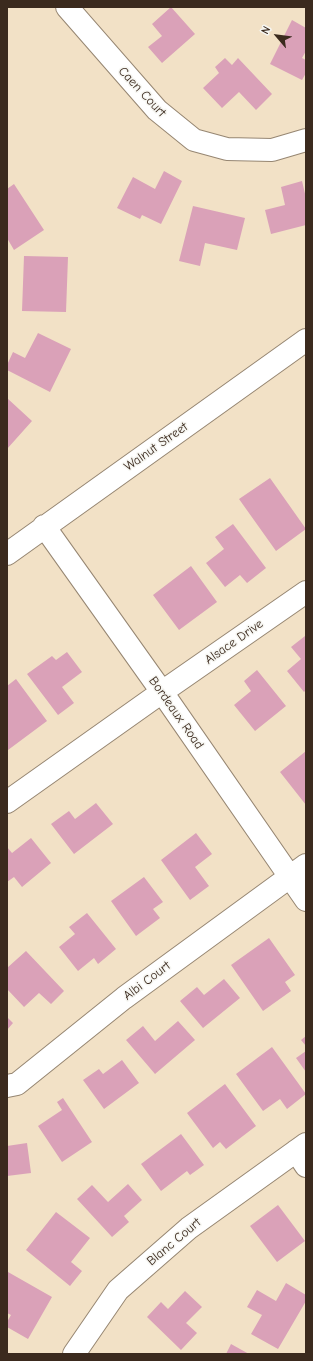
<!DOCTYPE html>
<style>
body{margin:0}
#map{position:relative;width:313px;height:1361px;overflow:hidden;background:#f2e1c6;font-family:"Comic Neue",sans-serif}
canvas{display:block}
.frame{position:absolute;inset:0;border:8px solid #3b2a1e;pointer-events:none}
.north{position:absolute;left:257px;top:16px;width:40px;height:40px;-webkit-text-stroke:3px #f6f6f2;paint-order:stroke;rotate:298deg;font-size:11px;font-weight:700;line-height:16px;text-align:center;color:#3b2a1e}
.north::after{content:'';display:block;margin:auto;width:14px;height:18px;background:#3b2a1e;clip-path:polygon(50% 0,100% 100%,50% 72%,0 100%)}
</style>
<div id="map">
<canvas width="313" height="1361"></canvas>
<div class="frame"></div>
<div class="north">N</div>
</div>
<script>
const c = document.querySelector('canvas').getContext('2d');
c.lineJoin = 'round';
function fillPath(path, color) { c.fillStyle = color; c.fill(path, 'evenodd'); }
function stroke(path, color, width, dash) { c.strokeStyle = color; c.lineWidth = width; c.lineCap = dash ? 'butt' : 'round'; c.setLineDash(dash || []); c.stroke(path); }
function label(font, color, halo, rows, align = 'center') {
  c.font = font + ' "Comic Neue",sans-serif'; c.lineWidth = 3; c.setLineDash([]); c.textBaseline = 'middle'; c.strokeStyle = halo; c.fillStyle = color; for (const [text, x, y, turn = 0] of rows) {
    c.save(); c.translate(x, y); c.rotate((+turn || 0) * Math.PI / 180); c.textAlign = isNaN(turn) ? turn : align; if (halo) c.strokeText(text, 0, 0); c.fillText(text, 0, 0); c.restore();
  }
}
fillPath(new Path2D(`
 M171 7 195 34 162 63 148 47 162 36 152 24Z
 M292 20 306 28V51L302 58 306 60V73L302 80 270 64Z
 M225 58 232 65 238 58 272 94 256 110 239 92 222 108 203 88 219 73 215 67Z
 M164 171 182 181 161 224 142 215 140 219 117 208 133 177 155 189Z
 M302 181 306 198V225L271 234 265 210 285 205 281 187Z
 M14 184 44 230 14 250 7 238V189Z
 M193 206 245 218 237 250 205 243 200 266 179 261Z
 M24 256 68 257 66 312 22 311Z
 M38 333 71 349 50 392 7 370V365L13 352 25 358Z
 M7 398 32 421 7 449Z
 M270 478 306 529 276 551 239 499Z
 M233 524 266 568 247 583 240 575 225 587 206 563 224 549 215 537Z
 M191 566 217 602 179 630 153 595Z
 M305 636 306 637V690L304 692 287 671 301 659 291 647Z
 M67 652 82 672 62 687 74 703 58 715 27 674 52 656 56 660Z
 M257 670 286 706 255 731 234 705 251 691 244 681Z
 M16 679 47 721 8 750 7 686Z
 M306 751V805L280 772Z
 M96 803 113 824 74 854 51 824 69 811 75 819Z
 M196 833 212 854 195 867 209 886 190 900 161 860Z
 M31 838 51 863 22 887 14 877 7 882V847L12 853Z
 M144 877 163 902 153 909 160 918 136 936 111 901Z
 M87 913 116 949 98 964 94 958 78 971 59 947 75 934 69 927Z
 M269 938 295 975 285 982 291 991 263 1011 231 965Z
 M26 951 64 991 51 1004 39 993 24 1007 7 989V968Z
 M224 979 240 998 203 1028 180 1001 197 987 204 995Z
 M7 1017 13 1023 7 1030Z
 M178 1021 195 1040 155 1074 126 1040 143 1026 155 1041Z
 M306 1036V1046L301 1040Z
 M272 1047 306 1094 287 1109 280 1099 263 1111 236 1074Z
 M306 1051V1072L296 1058Z
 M122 1060 139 1083 104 1109 83 1080 99 1069 103 1074Z
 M225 1084 256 1126 226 1149 220 1142 213 1148 187 1113Z
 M63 1098 92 1142 62 1162 38 1126 62 1110 57 1102Z
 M181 1134 204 1165 190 1175 187 1171 161 1191 141 1164Z
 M27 1143 31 1173 7 1176V1146Z
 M128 1184 142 1200 124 1216 129 1222 112 1237 77 1199 92 1185 108 1202Z
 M278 1205 305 1241 277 1262 250 1226Z
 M56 1212 90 1238 71 1262 82 1271 70 1286 26 1250Z
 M8 1272 52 1297 28 1339 7 1327V1322L11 1315 7 1313V1274Z
 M286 1283 306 1295V1301L278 1349 251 1334 262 1315 247 1307 257 1290 276 1301Z
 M185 1291 202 1307 186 1323 197 1333 181 1350 147 1317 161 1302 168 1309Z
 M231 1344 249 1354H226Z`), '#daa1b8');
const minor = new Path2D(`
 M67 7 157 110 194 140 227 149 272 150 306 140
 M44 526 162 692 306 900
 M7 554 306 340
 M7 802 162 692 306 592
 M7 1086 17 1084 124 998 306 865
 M296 1151 306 1166
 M74 1354 118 1290 189 1228 306 1144`);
stroke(minor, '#968672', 24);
stroke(minor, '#fff', 22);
label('13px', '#3b2a1e', '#f6f6f2', [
 ["Caen Court",142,92,47],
 ["Walnut Street",156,447,-35],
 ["Alsace Drive",234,642,-35],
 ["Bordeaux Road",176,713,55],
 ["Albi Court",147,981,-37],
 ["Blanc Court",174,1242,-40]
]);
</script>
